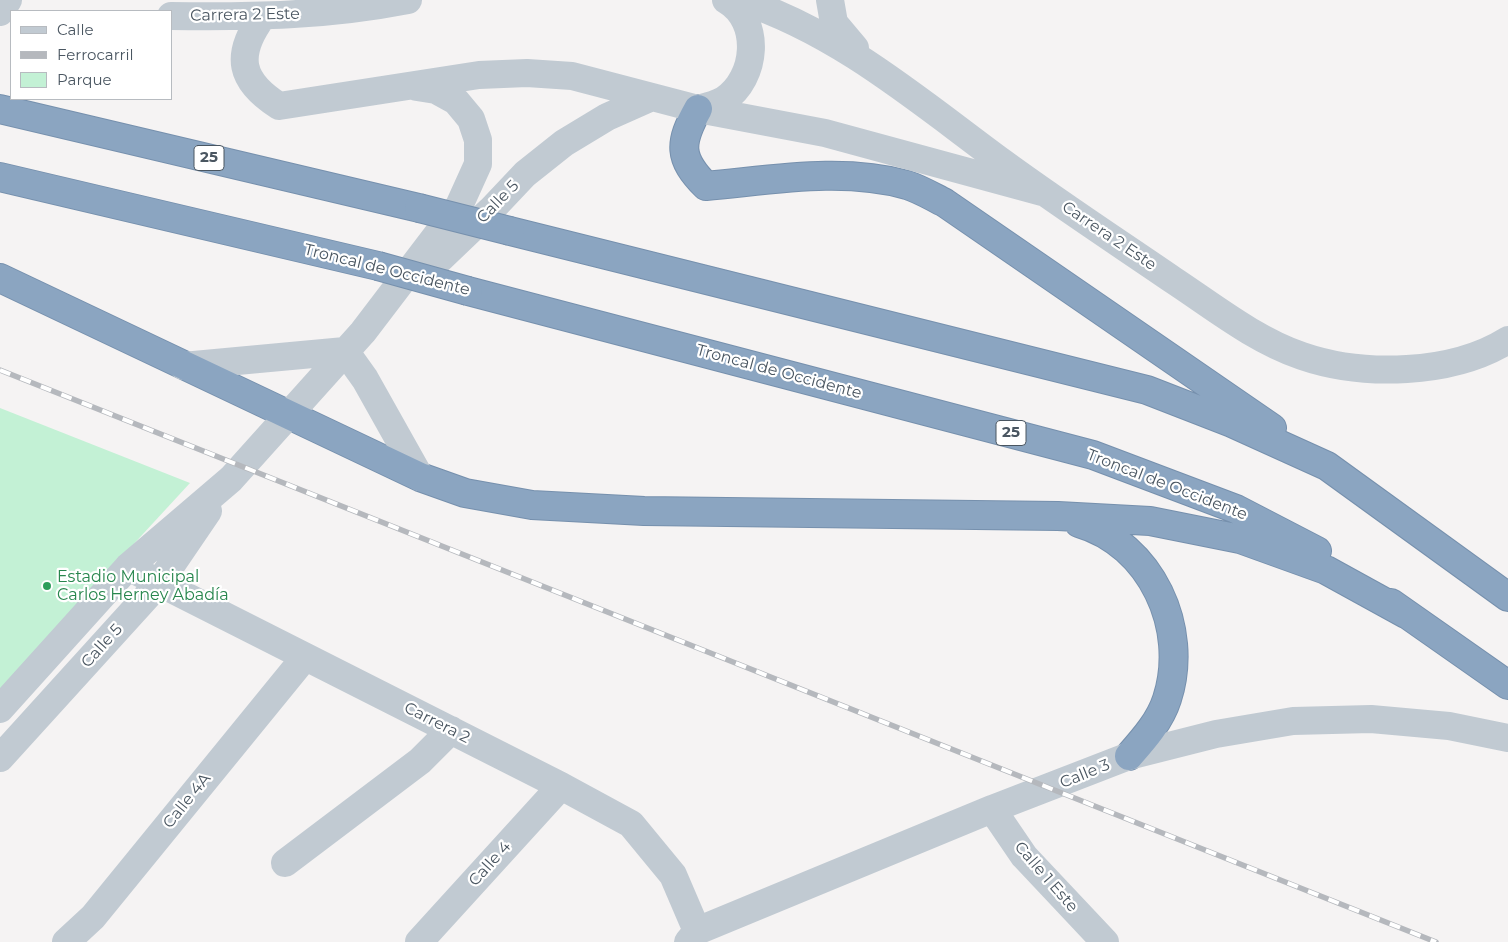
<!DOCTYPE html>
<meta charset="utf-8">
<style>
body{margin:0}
#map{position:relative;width:1508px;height:942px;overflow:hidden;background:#f5f3f3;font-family:Montserrat,sans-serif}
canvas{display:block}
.legend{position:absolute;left:10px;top:10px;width:162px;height:90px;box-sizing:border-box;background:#fff;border:1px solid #b7bbc0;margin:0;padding:6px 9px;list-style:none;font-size:15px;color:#4a5661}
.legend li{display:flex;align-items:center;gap:10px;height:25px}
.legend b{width:25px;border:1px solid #b7bbc0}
</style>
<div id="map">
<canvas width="1508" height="942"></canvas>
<ul class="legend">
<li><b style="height:6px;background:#c1cad2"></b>Calle</li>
<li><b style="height:6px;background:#b5b8bd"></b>Ferrocarril</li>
<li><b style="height:14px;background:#c3f1d5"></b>Parque</li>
</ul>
</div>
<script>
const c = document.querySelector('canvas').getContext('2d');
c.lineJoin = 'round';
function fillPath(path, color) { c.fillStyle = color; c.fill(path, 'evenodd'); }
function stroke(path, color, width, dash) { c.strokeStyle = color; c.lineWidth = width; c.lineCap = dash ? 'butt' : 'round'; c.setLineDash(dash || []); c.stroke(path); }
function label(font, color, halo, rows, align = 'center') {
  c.font = font + ' Montserrat,sans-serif'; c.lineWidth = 4.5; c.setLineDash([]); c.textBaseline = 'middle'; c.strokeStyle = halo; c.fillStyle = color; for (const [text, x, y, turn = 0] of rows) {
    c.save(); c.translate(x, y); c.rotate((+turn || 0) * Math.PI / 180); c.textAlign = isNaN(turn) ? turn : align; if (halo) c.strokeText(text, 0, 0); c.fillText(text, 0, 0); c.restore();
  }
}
fillPath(new Path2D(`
 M0 408 190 483 0 689Z`), '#c3f1d5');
const highway = new Path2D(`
 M0 109 419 208
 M698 109C679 143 678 158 706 186 773 180 842 167 907 185 920 189 933 197 945 203L1272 428
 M0 177 378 266
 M510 231 1147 390 1232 423 1327 466 1508 597
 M0 278 420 477 465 493 532 505 644 511 1058 516 1150 521 1240 539 1326 570 1406 614
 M468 291 1093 455 1236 509 1317 551
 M1079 523C1151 544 1190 628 1167 699 1160 721 1144 739 1129 756
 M1391 603 1508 685`);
stroke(highway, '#7690ad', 30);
stroke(new Path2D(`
 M740 0C839 32 919 101 1002 162 1058 203 1116 241 1173 280 1214 307 1255 340 1302 356 1363 377 1452 375 1508 340
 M830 0 834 23 855 48
 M0 12 8 0
 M171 16C254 17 326 16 408 0
 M262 17C234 56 240 81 279 106L479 75 527 73 572 76 698 109 825 133 1042 192
 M698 109C706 107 717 104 724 100 757 78 762 21 726 0
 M425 273 491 210 525 174 564 143 607 117 652 97
 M183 366 345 351 365 379 420 477
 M128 567 561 786 631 824 673 875 697 931
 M0 709 128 567 231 479 363 332 459 206 478 164V140L471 119 456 101 436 90 417 87
 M0 758 159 583 208 511
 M992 809 1024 856 1105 942
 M285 863 420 761 451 730
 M66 942 93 917 305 657
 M419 942 561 786
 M688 942 697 931 992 809 1129 756 1216 734 1293 721 1371 719 1449 726 1508 738`), '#c1cad2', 28);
stroke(highway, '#8ba5c1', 28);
const rail = new Path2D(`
 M0 370 1436 942`);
stroke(rail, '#b5b8bd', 5.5);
stroke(rail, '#fff', 4, [11]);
const highwayBridge = new Path2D(`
 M419 208 510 231
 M378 266 468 291`);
stroke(highwayBridge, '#7690ad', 30, []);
stroke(highwayBridge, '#8ba5c1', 28);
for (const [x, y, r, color] of [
 [47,586,5,"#2e9e5b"]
]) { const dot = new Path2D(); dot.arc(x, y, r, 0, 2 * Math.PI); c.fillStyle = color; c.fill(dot); stroke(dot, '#fff', 2); }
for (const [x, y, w] of [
 [209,158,30],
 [1011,433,30]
]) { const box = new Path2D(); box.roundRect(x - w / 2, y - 12.5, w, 25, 4); c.fillStyle = '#fff'; c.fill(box); stroke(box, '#4a5661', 1); }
label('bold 15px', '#4a5661', null, [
 ["25",209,158],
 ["25",1011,433]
]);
label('16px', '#4a5661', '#fff', [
 ["Carrera 2 Este",245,15,-1],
 ["Calle 5",498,202,-46],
 ["Carrera 2 Este",1109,236,34],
 ["Troncal de Occidente",387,270,14],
 ["Troncal de Occidente",779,372,15],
 ["Troncal de Occidente",1167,485,21],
 ["Calle 5",102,646,-48],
 ["Carrera 2",437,723,27],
 ["Calle 3",1085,774,-22],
 ["Calle 4A",187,801,-51],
 ["Calle 4",490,864,-48],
 ["Calle 1 Este",1046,877,49]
]);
label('16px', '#27864d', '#fff', [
 ["Estadio Municipal",57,577],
 ["Carlos Herney Abadía",57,595]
], 'left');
</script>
